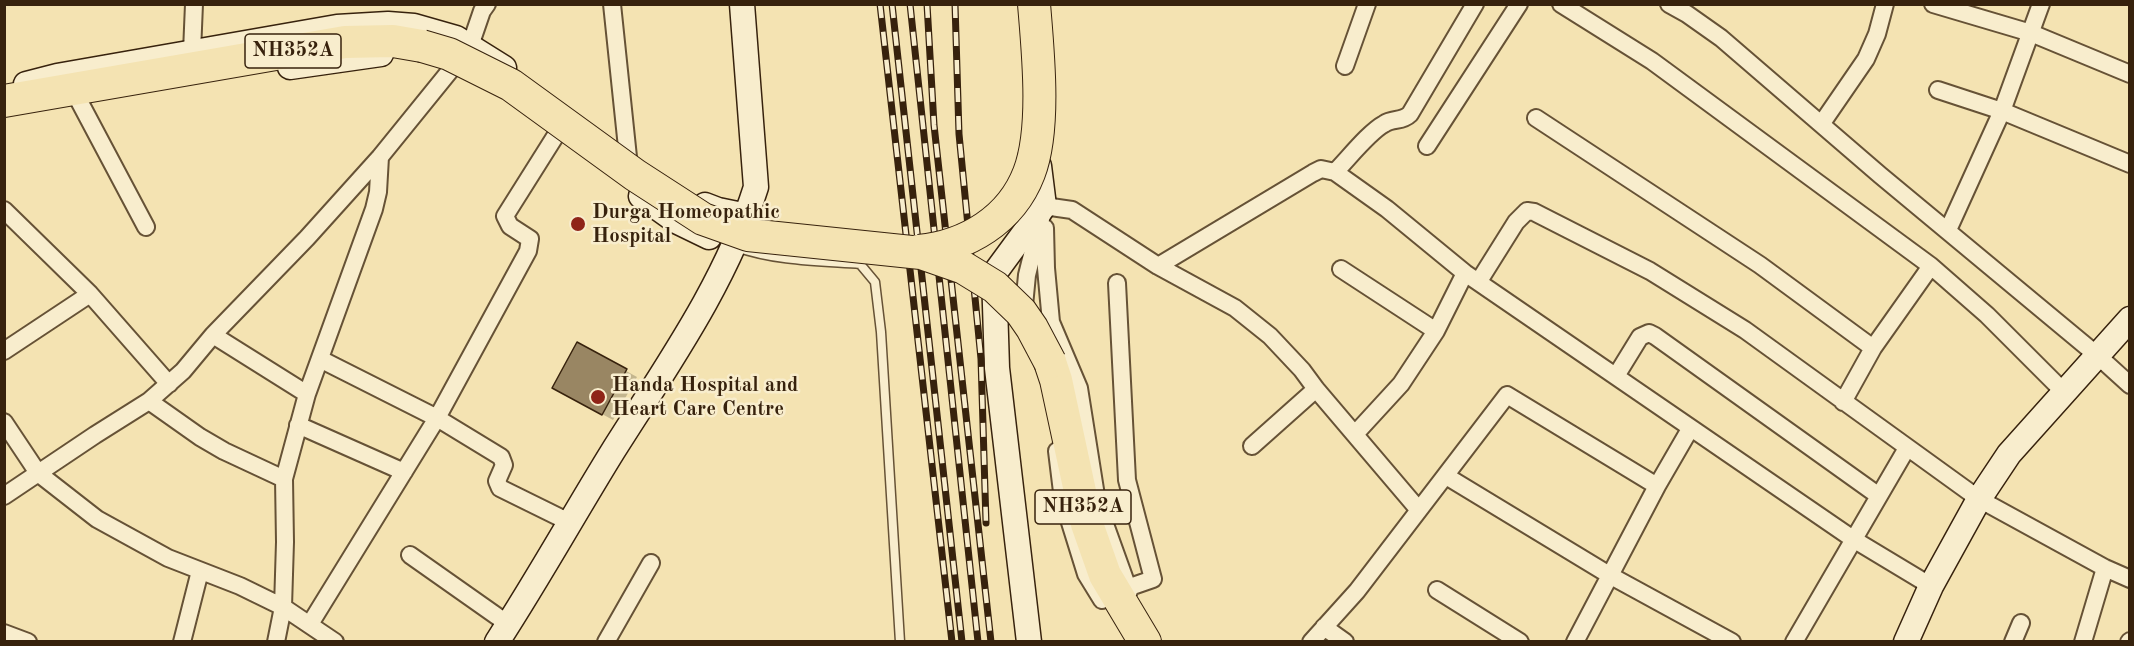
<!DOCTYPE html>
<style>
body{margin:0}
#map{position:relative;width:2134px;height:646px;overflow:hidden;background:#f4e3b2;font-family:"Old Standard TT",serif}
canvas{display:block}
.frame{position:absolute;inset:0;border:6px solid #37220d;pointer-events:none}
</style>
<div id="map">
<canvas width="2134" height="646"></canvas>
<div class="frame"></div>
</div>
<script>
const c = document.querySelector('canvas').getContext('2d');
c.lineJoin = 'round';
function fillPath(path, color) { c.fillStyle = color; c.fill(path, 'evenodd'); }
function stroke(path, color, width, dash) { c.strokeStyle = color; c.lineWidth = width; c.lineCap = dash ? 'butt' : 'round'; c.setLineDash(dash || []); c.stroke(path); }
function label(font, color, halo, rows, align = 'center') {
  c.font = font + ' "Old Standard TT",serif'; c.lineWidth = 5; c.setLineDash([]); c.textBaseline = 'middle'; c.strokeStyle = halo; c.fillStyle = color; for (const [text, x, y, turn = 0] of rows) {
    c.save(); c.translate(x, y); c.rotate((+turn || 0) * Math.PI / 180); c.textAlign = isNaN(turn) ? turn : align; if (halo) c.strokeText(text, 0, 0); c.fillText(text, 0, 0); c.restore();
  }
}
fillPath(new Path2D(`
 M577 344 637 377 613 420 554 388Z`), '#0003');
const building = new Path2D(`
 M577 342 627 369 602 415 552 388Z`);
fillPath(building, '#998663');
stroke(building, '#37220d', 1.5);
const lane = new Path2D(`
 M736 247C776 261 818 261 860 264L875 282 881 332 900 642`);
const street = new Path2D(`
 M612 4 628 157
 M1561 4 1652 61 1931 266 1987 315 2065 393
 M1669 4 1687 14 1721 38 1880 175 2098 356 2130 385
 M1933 4 2031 33 2130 74
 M192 52 194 4
 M1345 66 1367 4
 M1938 90 2002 111 2130 164
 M77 97 146 227
 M1536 118 1760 265 1873 348
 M1822 123 1866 59 1877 34 1885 4
 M1427 146 1519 4
 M1335 172C1348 159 1369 132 1384 124 1393 118 1402 122 1410 114L1475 4
 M1044 206 1072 210 1158 266 1235 308 1270 336 1302 370 1316 389 1418 509
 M4 210 90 294 169 384
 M1045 228 1046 268 1051 322 1079 388 1097 502 1129 591
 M1948 230 2002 111 2041 4
 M1158 266 1313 173 1321 169 1335 172 1387 209 1465 273 1853 539 1931 586
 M1341 269 1436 331
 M1479 281 1516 222 1527 211 1534 212 1650 271 1745 330 1979 499 2105 568 2130 579
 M1117 283 1127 480 1153 579 1127 588
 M1023 316 1027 275 1042 215
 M213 335 307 394
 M4 351 90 294
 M320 359 437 418 501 457 504 465 497 481 500 488 569 522
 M1616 376 1640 337 1649 333 1655 336 1879 496
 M149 401 200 437 224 451 284 479
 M1843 402 1873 348 1931 266
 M4 422 38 473 97 519 168 558 240 586 283 607 335 642
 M298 425 404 472
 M1356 433 1401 384 1436 331 1465 273
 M1252 446 1316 389
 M1057 451 1063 500 1086 574 1102 600
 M1446 476 1611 576 1732 642
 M4 496 95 435 149 401 183 371 213 335 307 238 380 157 470 46 482 11 487 4
 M410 555 508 624
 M1437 590 1520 642
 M310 624 437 418 528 251 530 239 510 226 505 216 556 135
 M1324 627 1345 642
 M4 633 28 642
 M182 642 200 571
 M276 642 283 607 285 542 284 479 307 394 374 209 378 192 380 157
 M606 642 651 563
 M1311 642 1357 591 1507 395 1657 486
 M1575 642 1657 486 1690 429
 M1794 642 1907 448
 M2013 642 2021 623
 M2083 642 2105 568
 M2129 642 2130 641`);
const secondary = new Path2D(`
 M290 67 381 54
 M26 84 57 76 337 27 388 24 414 26 456 38 504 68
 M641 196 676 221 709 237
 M705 205 718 210 747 216
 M497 642C538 579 574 514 613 451 666 367 726 283 756 187L742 4
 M1029 642 997 368 994 274 1044 206 1039 166 1031 155
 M1906 642 1931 586 1979 499 2009 454 2130 319`);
const highway = new Path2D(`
 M4 101 345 42 393 41 422 46
 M1050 362 1056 380 1087 524 1105 575 1145 642`);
stroke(lane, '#665236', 11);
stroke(street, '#665236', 20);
stroke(secondary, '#37220d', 27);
stroke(highway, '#37220d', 34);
stroke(lane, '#f8edcd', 8);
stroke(street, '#f8edcd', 16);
stroke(secondary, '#f8edcd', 24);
stroke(highway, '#f4e3b2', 32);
const rail = new Path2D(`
 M880 4 952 642
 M892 4 962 642
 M910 4 978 642
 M927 4 934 125 991 642
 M955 4 959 134 981 359 986 523`);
stroke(rail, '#37220d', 7);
stroke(rail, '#f8edcd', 4.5, [14]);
const highwayBridge = new Path2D(`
 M422 46 449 54 511 85 635 175 703 219 748 235 921 253 964 268 995 287 1021 312 1032 328 1050 362
 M919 251C967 246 1011 220 1029 173 1046 129 1038 52 1034 4`);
stroke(highwayBridge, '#37220d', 34, []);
stroke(highwayBridge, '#f4e3b2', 32);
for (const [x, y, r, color] of [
 [578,224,8,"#8f2418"],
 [598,397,8,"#8f2418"]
]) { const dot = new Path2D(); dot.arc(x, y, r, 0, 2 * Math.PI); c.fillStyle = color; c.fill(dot); stroke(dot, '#f8edcd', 2); }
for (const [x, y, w] of [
 [293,51,96],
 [1083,507,96]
]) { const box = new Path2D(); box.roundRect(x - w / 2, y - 17, w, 34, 4.5); c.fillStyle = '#f8edcd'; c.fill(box); stroke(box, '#37220d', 1.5); }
label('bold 20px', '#37220d', null, [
 ["NH352A",293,51],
 ["NH352A",1083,507]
]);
label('bold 21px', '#37220d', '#f8edcd', [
 ["Durga Homeopathic",592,212],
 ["Hospital",592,236],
 ["Handa Hospital and",612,385],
 ["Heart Care Centre",612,409]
], 'left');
</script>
